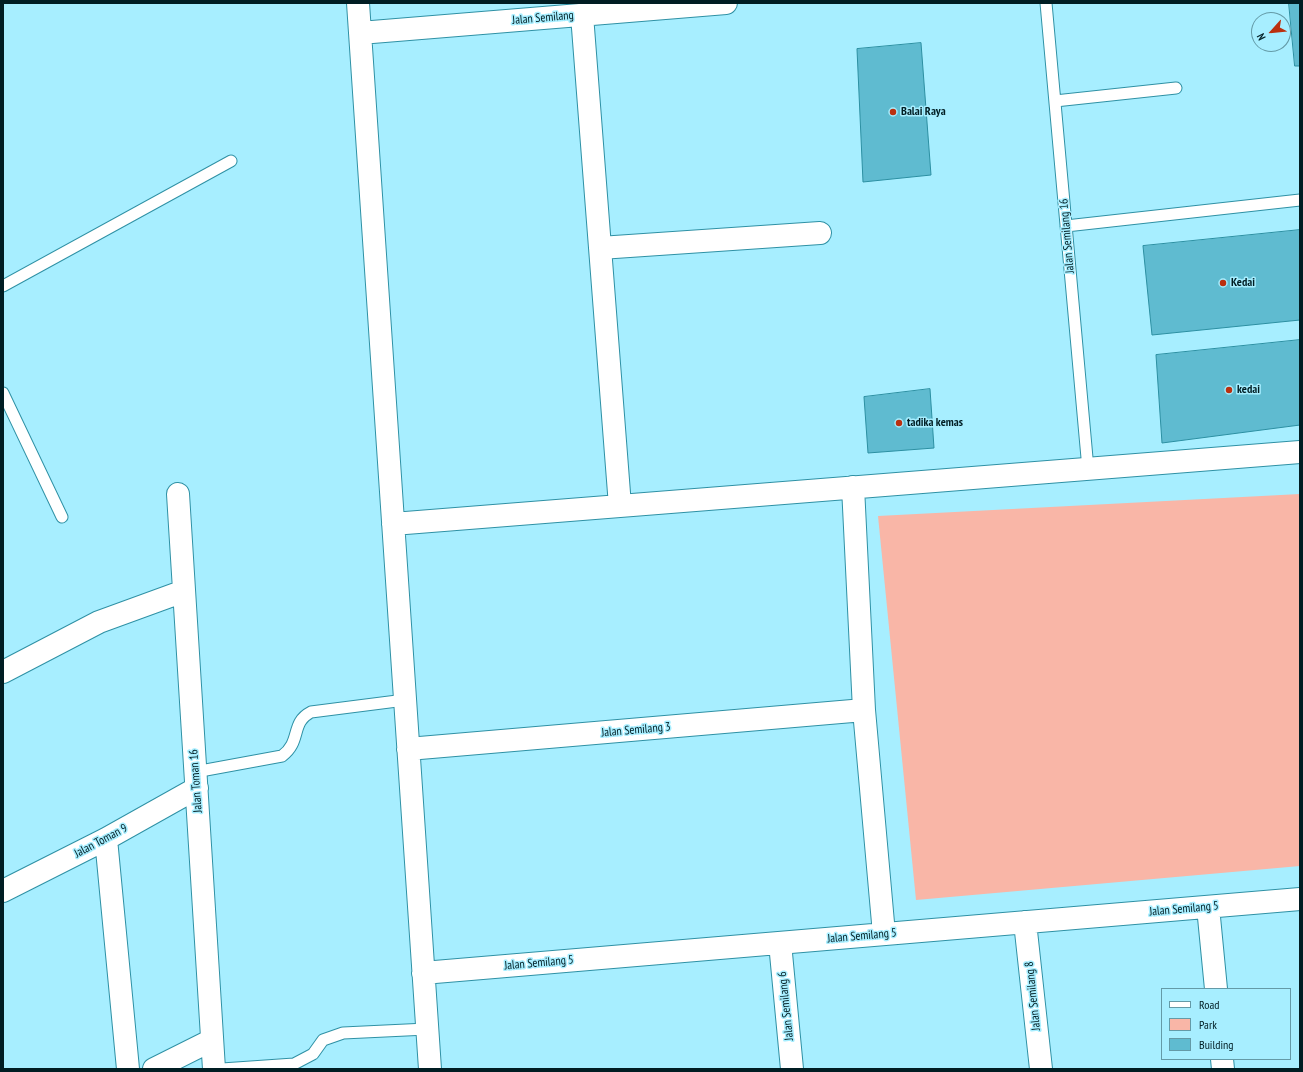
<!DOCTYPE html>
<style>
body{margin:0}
#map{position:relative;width:1303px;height:1072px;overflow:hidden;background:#a7eeff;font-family:"PT Sans Narrow",sans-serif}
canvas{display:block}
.frame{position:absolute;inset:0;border:4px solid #001d23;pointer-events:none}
.legend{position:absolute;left:1161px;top:988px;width:130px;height:72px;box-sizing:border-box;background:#a7eeff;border:1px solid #649aa7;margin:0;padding:5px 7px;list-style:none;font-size:12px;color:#001d23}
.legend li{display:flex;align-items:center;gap:8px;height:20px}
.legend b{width:20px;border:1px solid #649aa7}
.north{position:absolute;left:1251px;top:12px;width:40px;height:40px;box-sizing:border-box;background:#a7eeff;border:1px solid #649aa7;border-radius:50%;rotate:243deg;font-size:11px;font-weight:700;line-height:16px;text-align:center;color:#001d23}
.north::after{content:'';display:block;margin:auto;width:14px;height:18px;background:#bb300f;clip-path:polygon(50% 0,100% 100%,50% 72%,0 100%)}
</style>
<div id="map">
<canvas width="1303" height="1072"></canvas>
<div class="frame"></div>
<ul class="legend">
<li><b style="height:5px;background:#fff"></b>Road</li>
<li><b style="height:11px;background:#f9b6a7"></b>Park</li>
<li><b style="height:11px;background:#5fbbd0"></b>Building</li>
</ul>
<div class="north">N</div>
</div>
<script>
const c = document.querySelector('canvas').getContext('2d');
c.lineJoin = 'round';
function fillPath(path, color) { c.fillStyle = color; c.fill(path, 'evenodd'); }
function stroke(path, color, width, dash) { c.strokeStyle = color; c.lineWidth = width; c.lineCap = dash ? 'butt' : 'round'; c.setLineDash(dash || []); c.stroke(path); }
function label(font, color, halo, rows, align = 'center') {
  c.font = font + ' "PT Sans Narrow",sans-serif'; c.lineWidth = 3; c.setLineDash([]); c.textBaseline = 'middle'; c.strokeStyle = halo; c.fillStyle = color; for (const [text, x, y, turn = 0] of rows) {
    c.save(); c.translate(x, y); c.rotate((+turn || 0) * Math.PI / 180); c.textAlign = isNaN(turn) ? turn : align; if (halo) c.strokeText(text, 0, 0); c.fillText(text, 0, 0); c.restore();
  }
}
fillPath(new Path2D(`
 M1300 494V866L916 900 878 516Z`), '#f9b6a7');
const building = new Path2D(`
 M1289 3H1300V66H1295Z
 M921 43 931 175 863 182 857 49Z
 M1300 230V320L1152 335 1143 246Z
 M1300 340V425L1162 443 1156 355Z
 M930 389 934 448 868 453 864 397Z`);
fillPath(building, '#5fbbd0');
stroke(building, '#2c8fa2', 1);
const lane = new Path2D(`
 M1046 3 1088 469
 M1055 101 1176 88
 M1066 226 1300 200
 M3 286 231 161
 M3 393 62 517
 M195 772 282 756C302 741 290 723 311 712L405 700
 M222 1069 294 1064 313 1054 323 1040 343 1033 427 1029`);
const street = new Path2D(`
 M358 3 430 1069
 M582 15 620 506
 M360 33 726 3
 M600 248 820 233
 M853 487 864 710 884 934
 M178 494 214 1069
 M393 524 1300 452
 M3 672 99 622 184 591
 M408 749 864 710
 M106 839 128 1069
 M3 891 106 839 197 788
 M1208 907 1216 989
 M1025 922 1041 1069
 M780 943 792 1069
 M423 973 1300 899
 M1222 1059 1223 1069
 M154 1069 212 1040`);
stroke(lane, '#2f91a5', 13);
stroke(street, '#2f91a5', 24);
stroke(lane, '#fff', 11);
stroke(street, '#fff', 22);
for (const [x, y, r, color] of [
 [893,112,4,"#bb300f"],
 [1223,283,4,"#bb300f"],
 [1229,390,4,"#bb300f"],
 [899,423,4,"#bb300f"]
]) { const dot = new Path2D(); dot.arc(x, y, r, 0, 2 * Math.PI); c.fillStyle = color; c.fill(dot); stroke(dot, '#a7eeff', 1.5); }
label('12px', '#001d23', '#a7eeff', [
 ["Jalan Semilang",543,18,-5],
 ["Jalan Semilang 16",1067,236,-95],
 ["Jalan Semilang 3",636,730,-5],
 ["Jalan Toman 16",196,781,-94],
 ["Jalan Toman 9",101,841,-28],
 ["Jalan Semilang 5",1184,909,-5],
 ["Jalan Semilang 5",862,936,-5],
 ["Jalan Semilang 5",539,963,-5],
 ["Jalan Semilang 8",1033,996,-96],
 ["Jalan Semilang 6",786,1006,-96]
]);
label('bold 12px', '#001d23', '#a7eeff', [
 ["Balai Raya",901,112],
 ["Kedai",1231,283],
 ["kedai",1237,390],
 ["tadika kemas",907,423]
], 'left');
</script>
